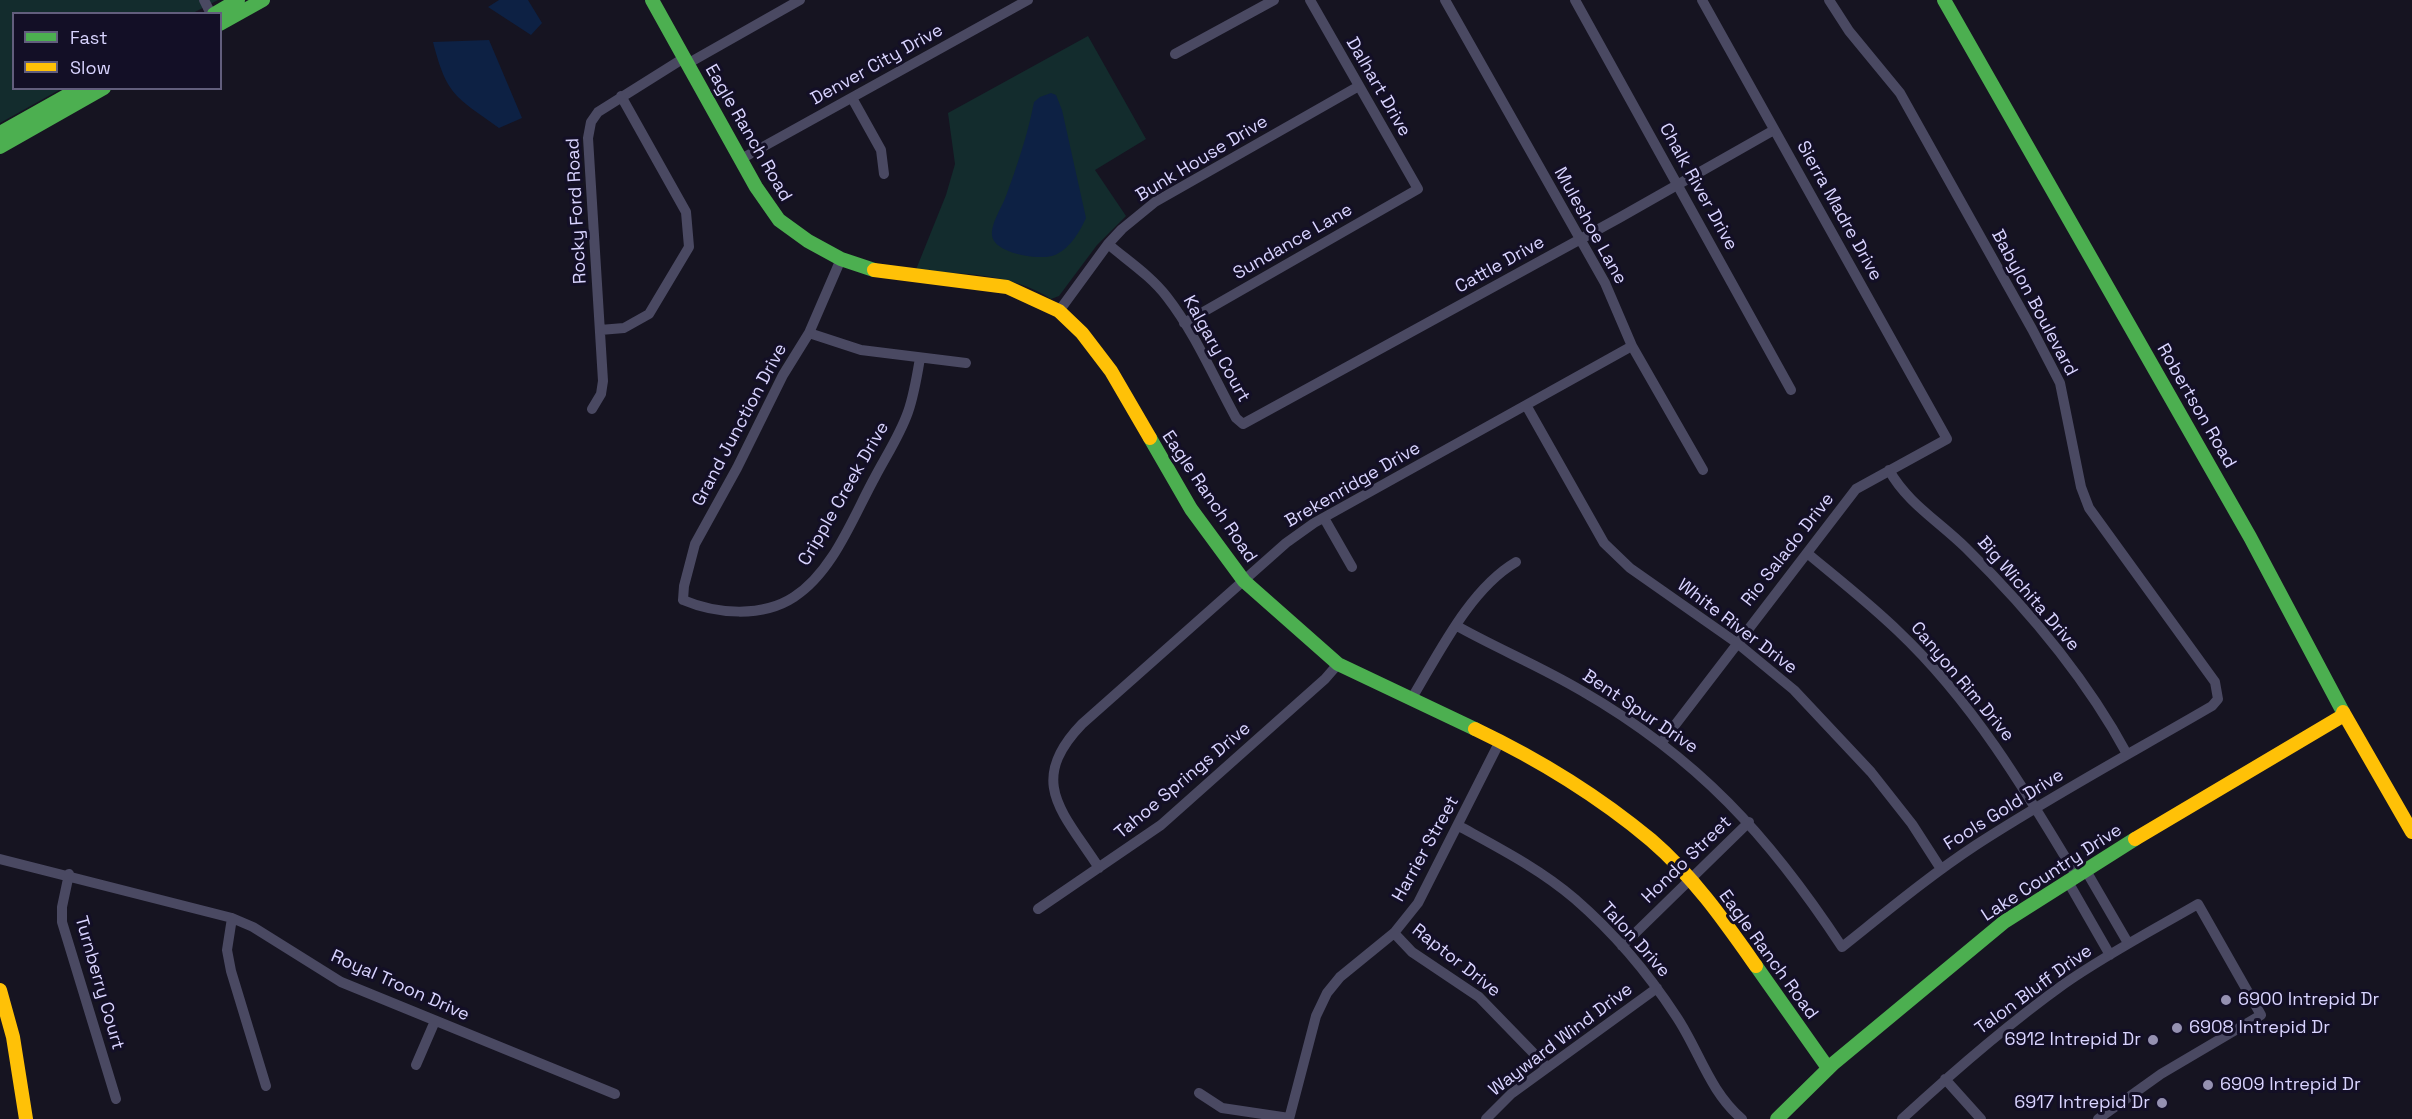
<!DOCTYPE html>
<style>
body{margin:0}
#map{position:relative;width:2412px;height:1119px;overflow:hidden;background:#161421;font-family:"Space Grotesk",sans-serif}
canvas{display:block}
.legend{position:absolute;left:12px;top:12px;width:210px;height:78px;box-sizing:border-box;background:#130f26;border:2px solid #625e7d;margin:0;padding:8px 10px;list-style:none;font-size:18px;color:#d9d4ff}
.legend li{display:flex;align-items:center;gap:12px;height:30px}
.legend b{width:30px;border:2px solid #625e7d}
</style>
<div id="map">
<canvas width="2412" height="1119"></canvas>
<ul class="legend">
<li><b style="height:8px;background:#4caf50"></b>Fast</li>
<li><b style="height:8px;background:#ffc107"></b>Slow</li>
</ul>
</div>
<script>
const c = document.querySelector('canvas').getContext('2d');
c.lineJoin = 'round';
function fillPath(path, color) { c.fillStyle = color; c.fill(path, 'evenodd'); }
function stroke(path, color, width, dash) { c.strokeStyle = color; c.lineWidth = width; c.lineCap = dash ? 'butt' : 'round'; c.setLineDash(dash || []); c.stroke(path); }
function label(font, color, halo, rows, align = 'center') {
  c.font = font + ' "Space Grotesk",sans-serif'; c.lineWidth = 6; c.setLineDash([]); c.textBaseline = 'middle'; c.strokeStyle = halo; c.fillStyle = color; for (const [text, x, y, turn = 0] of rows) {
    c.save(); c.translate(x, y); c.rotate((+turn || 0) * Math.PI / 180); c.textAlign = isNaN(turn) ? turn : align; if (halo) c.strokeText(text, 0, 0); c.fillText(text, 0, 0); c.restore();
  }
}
fillPath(new Path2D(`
 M0 0H218L193 13 14 14V88L61 89 0 123Z
 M1088 36 1146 139 1095 170 1126 216 1097 245 1059 296 1051 299C1014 274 960 272 915 272L946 195 955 164 948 113Z`), '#132c2d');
fillPath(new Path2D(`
 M499 0H528L542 23 531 35 488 7Z
 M489 40 522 118 499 128C455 96 447 96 433 42Z
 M1051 93 1056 95 1062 110 1086 218C1080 231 1071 247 1057 254 1044 262 993 254 992 235 991 223 1002 207 1006 196 1017 166 1028 134 1034 102L1040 97Z`), '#0d2144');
stroke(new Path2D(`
 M204 0 211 14
 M1445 0 1605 283 1632 346 1703 470
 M1575 0 1791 390
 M1175 54 1274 0
 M687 64 800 0
 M852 98 881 150 884 174
 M741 159 1028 0
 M1108 244C1128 261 1151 276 1167 297 1195 333 1214 378 1236 418L1243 424 1619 218 1774 130
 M1059 311 1108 244 1122 229 1155 202 1359 86
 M1184 323 1418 189 1310 0
 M600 330 624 328 649 314 689 247 686 212 621 96
 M809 333 861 350 966 363
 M1526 405 1604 543 1630 568 1737 643 1794 690 1871 772 1912 824 1941 869
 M592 409 601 394 603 381 588 138 591 122 598 112 684 58
 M1889 470C1907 503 1940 522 1966 548 2028 609 2086 678 2127 754
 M1324 518 1352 567
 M1807 553C1837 578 1869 603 1898 631 1972 701 2024 788 2076 875
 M683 600C716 614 762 618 794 597 833 572 853 517 875 477 886 456 900 435 908 412 914 395 917 376 920 358
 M683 600 684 586 695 544 737 468 783 375 809 333 841 259
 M1457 626C1498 649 1542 667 1582 691 1698 758 1769 836 1842 947 1886 912 1929 876 1976 845 2053 795 2133 752 2212 706L2218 699 2215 682 2089 508 2081 487 2060 383 2032 329 1900 93 1849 31 1829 0
 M1412 698C1439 653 1470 589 1516 562
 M1662 742 1856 489 1947 439 1702 0
 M1459 826C1499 848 1540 869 1575 899 1613 932 1648 973 1676 1016 1699 1050 1709 1091 1742 1119
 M0 859 232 918 253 927 341 982 615 1094
 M1099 868C1063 812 1026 782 1082 724L1286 543 1314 523 1632 346
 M2085 869 2128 943
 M69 874 62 907V922L116 1099
 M2067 880 2110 955
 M1038 909 1161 825 1325 679 1338 664
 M232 918 227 950 231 971 266 1086
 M1394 933 1412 952 1479 997 1547 1067
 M1622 946 1749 822
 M416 1065 435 1021
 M1945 1079 1981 1119
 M1199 1093 1222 1108 1289 1118
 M1289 1119 1316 1016 1327 993 1340 977 1394 933 1418 903 1500 741
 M1486 1119 1511 1094 1657 988
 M1902 1119C1954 1071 2007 1025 2064 984 2107 954 2153 930 2198 904L2261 1015 2161 1074 2098 1119`), '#4a4962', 10);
stroke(new Path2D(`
 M652 0 756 187 779 220 808 241 841 259 874 270
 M1944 0 2250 537 2343 712
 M214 14 238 0
 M220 24 263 0
 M0 133 80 88
 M0 147 104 88
 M1150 438 1191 509 1244 581 1338 664 1475 729
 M1756 966 1828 1068
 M1777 1119 1834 1063 2004 922 2135 839`), '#4caf50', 14);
stroke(new Path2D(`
 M874 270 1007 287 1059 311 1082 333 1111 371 1150 438
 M2343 712 2412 832
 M1475 729C1538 759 1597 795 1651 840 1693 876 1725 922 1756 966
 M2135 839 2344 715
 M0 990 13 1037 26 1119`), '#ffc107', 14);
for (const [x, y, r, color] of [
 [2226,1000,6,"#9591b1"],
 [2177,1028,6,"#9591b1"],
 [2153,1040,6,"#9591b1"],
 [2208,1085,6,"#9591b1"],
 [2162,1103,6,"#9591b1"]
]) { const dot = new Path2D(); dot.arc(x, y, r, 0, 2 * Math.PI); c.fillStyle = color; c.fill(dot); stroke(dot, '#130f26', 2); }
label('18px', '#d9d4ff', '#130f26', [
 ["Denver City Drive",877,65,-29],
 ["Dalhart Drive",1378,87,60],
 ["Eagle Ranch Road",748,133,60],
 ["Bunk House Drive",1202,159,-31],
 ["Chalk River Drive",1698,187,61],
 ["Rocky Ford Road",577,211,-93],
 ["Sierra Madre Drive",1839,211,61],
 ["Muleshoe Lane",1590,226,61],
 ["Sundance Lane",1293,242,-30],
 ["Cattle Drive",1500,265,-29],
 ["Babylon Boulevard",2034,303,62],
 ["Kalgary Court",1216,349,61],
 ["Robertson Road",2196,406,60],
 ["Grand Junction Drive",740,425,-62],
 ["Brekenridge Drive",1353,485,-30],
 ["Cripple Creek Drive",844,494,-60],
 ["Eagle Ranch Road",1209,497,56],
 ["Rio Salado Drive",1788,550,-52],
 ["Big Wichita Drive",2028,594,49],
 ["White River Drive",1737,627,37],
 ["Canyon Rim Drive",1962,682,50],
 ["Bent Spur Drive",1640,712,34],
 ["Tahoe Springs Drive",1183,781,-40],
 ["Fools Gold Drive",2004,810,-32],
 ["Harrier Street",1426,849,-61],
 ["Hondo Street",1687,860,-44],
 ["Lake Country Drive",2052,873,-33],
 ["Talon Drive",1635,940,48],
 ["Eagle Ranch Road",1768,955,54],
 ["Raptor Drive",1456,961,38],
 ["Turnberry Court",99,983,74],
 ["Royal Troon Drive",400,986,24],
 ["Talon Bluff Drive",2034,990,-36],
 ["Wayward Wind Drive",1561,1040,-37]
]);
label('18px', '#d9d4ff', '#130f26', [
 ["6900 Intrepid Dr",2238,1000],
 ["6908 Intrepid Dr",2189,1028],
 ["6912 Intrepid Dr",2141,1040,"right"],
 ["6909 Intrepid Dr",2220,1085],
 ["6917 Intrepid Dr",2150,1103,"right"]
], 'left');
</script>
